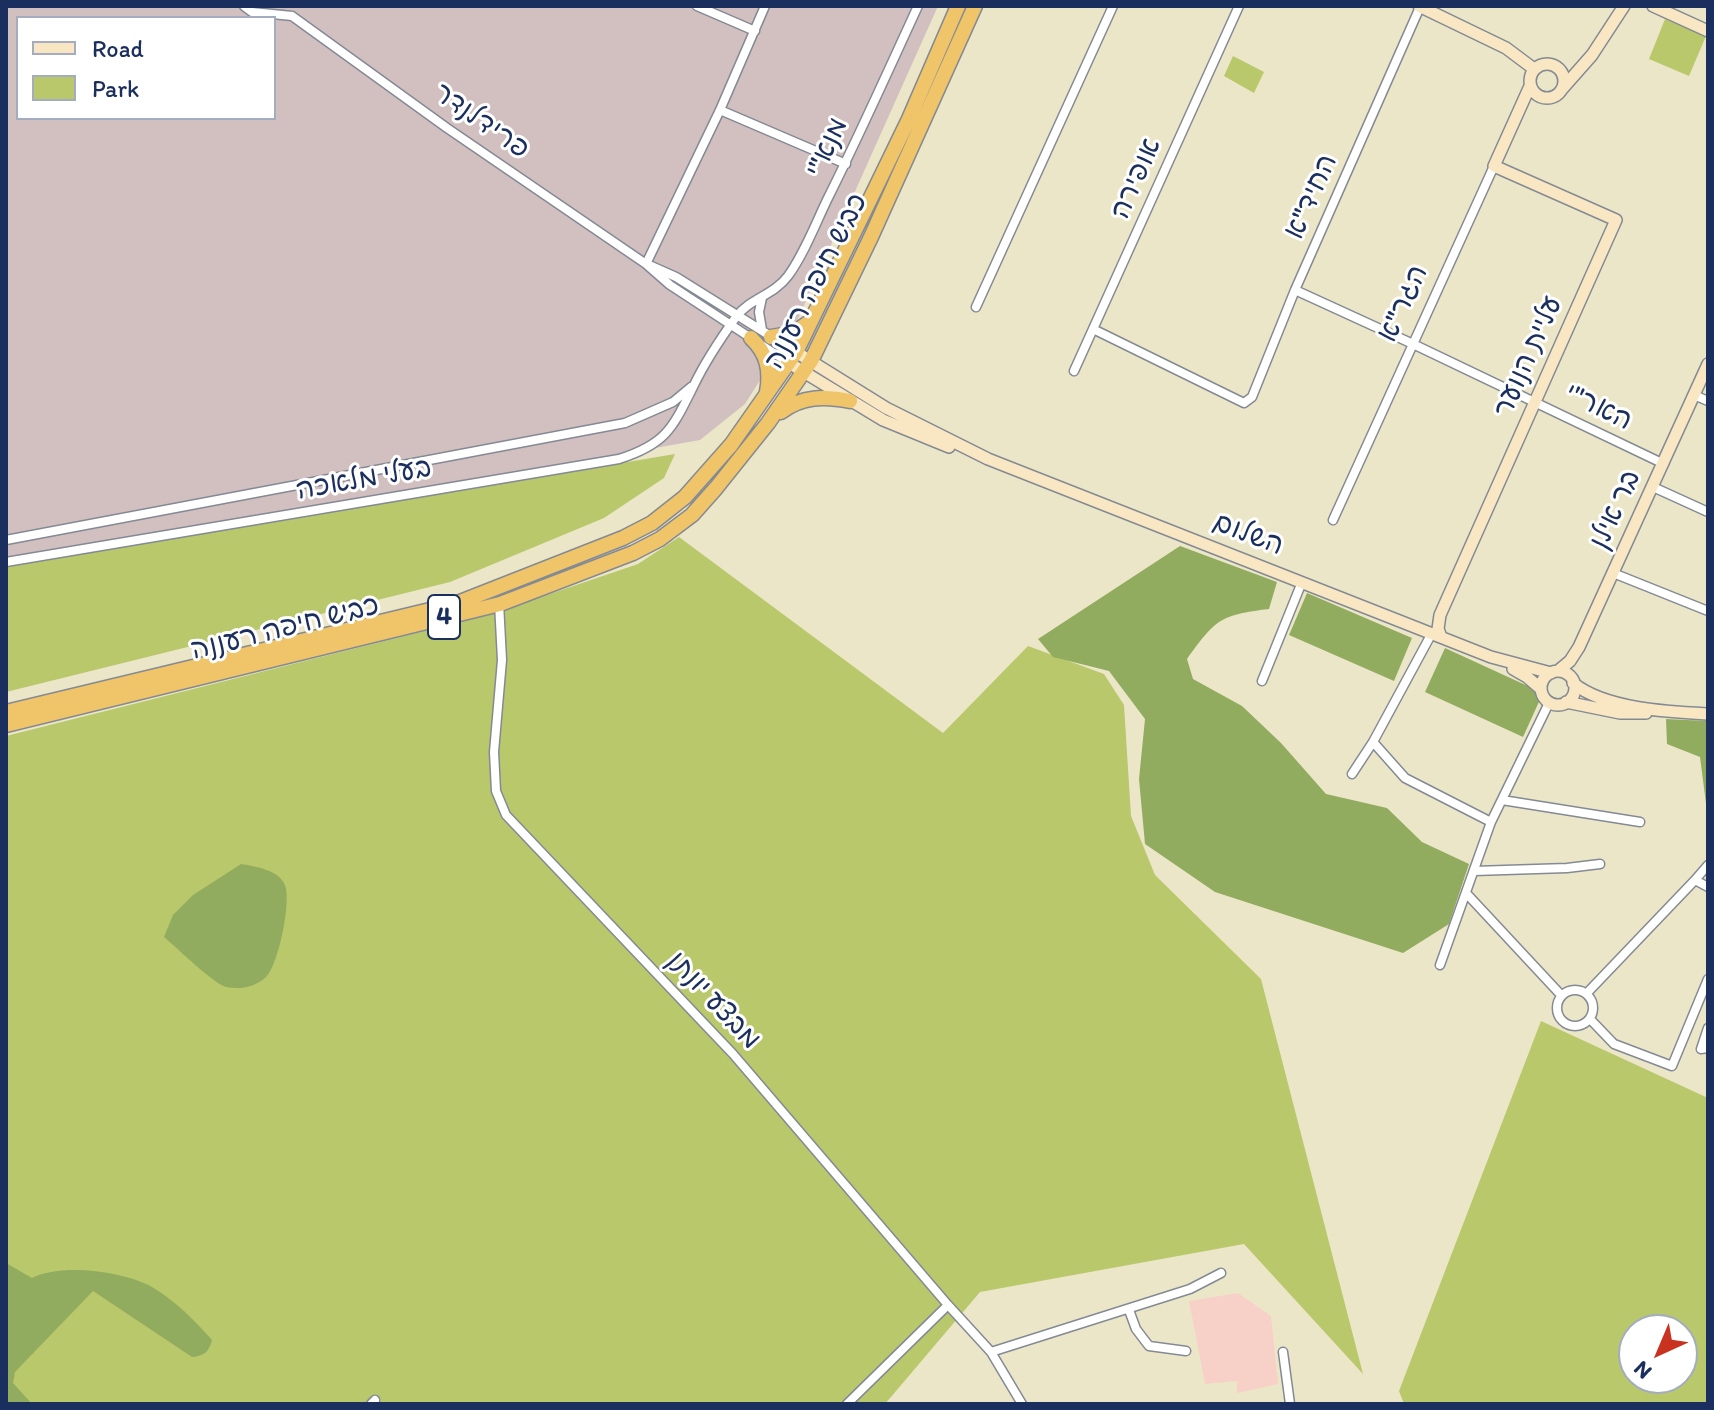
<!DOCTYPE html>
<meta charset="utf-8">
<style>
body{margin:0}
#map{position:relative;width:1714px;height:1410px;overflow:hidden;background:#ece6c8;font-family:Itim,sans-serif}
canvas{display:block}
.frame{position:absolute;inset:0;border:8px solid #1b2f5e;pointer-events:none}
.legend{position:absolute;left:16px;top:16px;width:260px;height:104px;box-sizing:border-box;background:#fff;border:2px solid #a4acbf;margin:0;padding:10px 14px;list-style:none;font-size:24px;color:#1b2f5e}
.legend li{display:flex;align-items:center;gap:16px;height:40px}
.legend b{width:40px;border:2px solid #a4acbf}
.north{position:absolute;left:1618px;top:1314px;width:80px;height:80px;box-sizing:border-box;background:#fff;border:2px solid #a4acbf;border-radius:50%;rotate:224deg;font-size:22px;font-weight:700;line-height:32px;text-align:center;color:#1b2f5e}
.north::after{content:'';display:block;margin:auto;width:28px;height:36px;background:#c8321e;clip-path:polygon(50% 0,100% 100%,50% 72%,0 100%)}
</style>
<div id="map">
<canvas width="1714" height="1410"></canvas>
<div class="frame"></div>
<ul class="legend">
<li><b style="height:10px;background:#f9e7c3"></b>Road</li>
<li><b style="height:22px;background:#b8c86b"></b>Park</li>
</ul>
<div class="north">N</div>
</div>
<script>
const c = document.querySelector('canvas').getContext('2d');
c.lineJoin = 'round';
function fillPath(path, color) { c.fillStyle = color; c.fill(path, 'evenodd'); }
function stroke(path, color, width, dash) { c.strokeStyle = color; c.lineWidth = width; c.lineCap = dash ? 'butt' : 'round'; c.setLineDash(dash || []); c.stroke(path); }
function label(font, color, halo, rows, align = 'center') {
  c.font = font + ' Itim,"Playpen Sans Hebrew",sans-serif'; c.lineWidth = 6; c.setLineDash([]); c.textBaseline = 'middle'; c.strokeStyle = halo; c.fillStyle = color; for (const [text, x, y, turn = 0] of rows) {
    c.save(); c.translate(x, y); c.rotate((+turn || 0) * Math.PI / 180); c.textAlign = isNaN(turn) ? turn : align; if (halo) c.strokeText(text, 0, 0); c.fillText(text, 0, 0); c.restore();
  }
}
fillPath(new Path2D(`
 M1238 1293 1271 1316 1278 1384 1237 1393V1381L1205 1384 1189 1301Z`), '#f7d1c8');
fillPath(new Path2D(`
 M6 6H938L797 321 745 404 700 440 6 563ZM18 18H274V118H18Z`), '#d2bfc0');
fillPath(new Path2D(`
 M1665 19 1706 36 1689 76 1649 59Z
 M1233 56 1264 72 1254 93 1224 76Z
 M675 454 664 478 604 518 450 582 6 692V567Z
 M679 537 943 733 1028 646 1104 674 1124 705 1131 816 1155 875 1261 979 1363 1374 1244 1244 980 1292 885 1404H6V736L488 615 638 564Z
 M1541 1021 1708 1098V1404H1404L1399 1391ZM1682 1330V1378H1634V1330Z`), '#b8c86b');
fillPath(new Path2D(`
 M1180 546 1277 582 1269 609C1220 615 1216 619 1187 659L1193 679 1242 706 1281 743 1326 794 1387 808 1422 842 1469 864 1449 924 1403 953 1215 892 1145 844 1139 779 1145 719 1109 671 1053 657 1038 639Z
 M1307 593 1412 638 1394 681 1289 635Z
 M1445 648 1543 693 1523 737 1425 692Z
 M1666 719 1708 721V819L1700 757 1667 744Z
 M241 864C255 866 277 870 284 883 293 897 278 967 266 977 255 987 241 990 226 987 214 984 176 947 164 937L173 915 193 895Z
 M6 1263 32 1278C62 1263 123 1271 152 1287 176 1301 194 1320 212 1340 209 1352 204 1356 192 1357L93 1291 15 1372 13 1383 32 1404H6Z`), '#92ac5f');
const street = new Path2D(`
 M244 6 252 12 292 16
 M697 6 755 31
 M292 16 447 128 646 264 670 285 789 363
 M720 110 846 164
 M646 264 720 110 765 6
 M649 265 676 277 796 352
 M1295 290 1413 344 1664 464
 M976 307 1113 6
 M1093 329 1244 403 1252 397 1295 290 1420 7
 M762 330 759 312 762 298
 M1074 371 1239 6
 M1694 395 1708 401
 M1653 487 1708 512
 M1333 520 1494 166
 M6 540 625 423 673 402 691 387
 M6 562 619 459C667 444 673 427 694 385 705 362 721 338 736 317 749 299 774 295 788 276 804 254 815 225 827 200 859 136 888 71 918 6
 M1613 573 1708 611
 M499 603 502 660 494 752 496 791 506 815 733 1054 948 1305 991 1352 1022 1404
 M1262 681 1302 582
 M1373 742 1405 778 1491 822
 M1352 774 1373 742 1432 633
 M1502 800 1640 822
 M1708 865 1695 880 1708 887
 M1474 871 1567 868 1600 864
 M1466 893 1561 995
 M1440 965 1491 822 1549 703
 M1557 1008a18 18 0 1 1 36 0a18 18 0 1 1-36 0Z
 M1587 993 1695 880
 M1590 1019 1614 1044 1672 1066 1708 979
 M1708 1028 1701 1049 1708 1048
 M1129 1310 1136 1329 1149 1346 1186 1351
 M991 1352 1190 1289 1221 1273
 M1283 1352 1290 1404
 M371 1404 375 1400
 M847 1404 948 1305`);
const secondary = new Path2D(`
 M1419 6 1506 48 1534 69
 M1653 6 1708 31
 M1530 81a17 17 0 1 1 34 0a17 17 0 1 1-34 0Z
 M1562 89 1592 55 1624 6
 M796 352 886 408 988 459 1491 657 1551 673
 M789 363 883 420 949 447
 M1441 637 1438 629 1440 615 1616 220 1494 166 1530 86
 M1513 669 1527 677 1541 689
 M1558 671 1570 661 1579 647 1708 364
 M1541 688a17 17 0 1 1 34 0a17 17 0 1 1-34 0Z
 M1573 683C1605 709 1668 712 1708 714
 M1566 702 1620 713H1646`);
const highway = new Path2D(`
 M771 337 794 333 808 323
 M751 338C767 353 771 370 767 392
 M781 412C802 396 824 396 850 401
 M6 712 455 604 623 538 652 523 685 497 731 445 796 352 909 119 958 6
 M6 725 500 604 633 553 660 539 692 515 716 488 768 423 811 361 871 237 975 6`);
stroke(street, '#848a93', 11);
stroke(secondary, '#848a93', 14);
stroke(highway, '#848a93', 17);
stroke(street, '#fff', 8);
stroke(secondary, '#f9e7c3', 11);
stroke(highway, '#f0c469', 14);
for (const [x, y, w] of [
 [444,617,32]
]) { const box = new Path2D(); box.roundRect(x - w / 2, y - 22, w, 44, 6); c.fillStyle = '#fff'; c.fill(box); stroke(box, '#1b2f5e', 2); }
label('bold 26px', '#1b2f5e', null, [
 ["4",444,617]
]);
label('28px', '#1b2f5e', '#fff', [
 ["פרידלנדר",481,122,35],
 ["מנא\"י",828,148,-65],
 ["אופירה",1137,179,-66],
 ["החיד\"א",1312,197,-66],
 ["כביש חיפה רעננה",817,282,-63],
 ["הגר\"א",1404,304,-65],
 ["עליית הנוער",1529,357,-66],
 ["האר\"י",1598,408,26],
 ["בעלי מלאכה",364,480,-10],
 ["בר אילן",1616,510,-65],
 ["השלום",1248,535,21],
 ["כביש חיפה רעננה",285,629,-14],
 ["מבצע יונתן",713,1001,47]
]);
</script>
